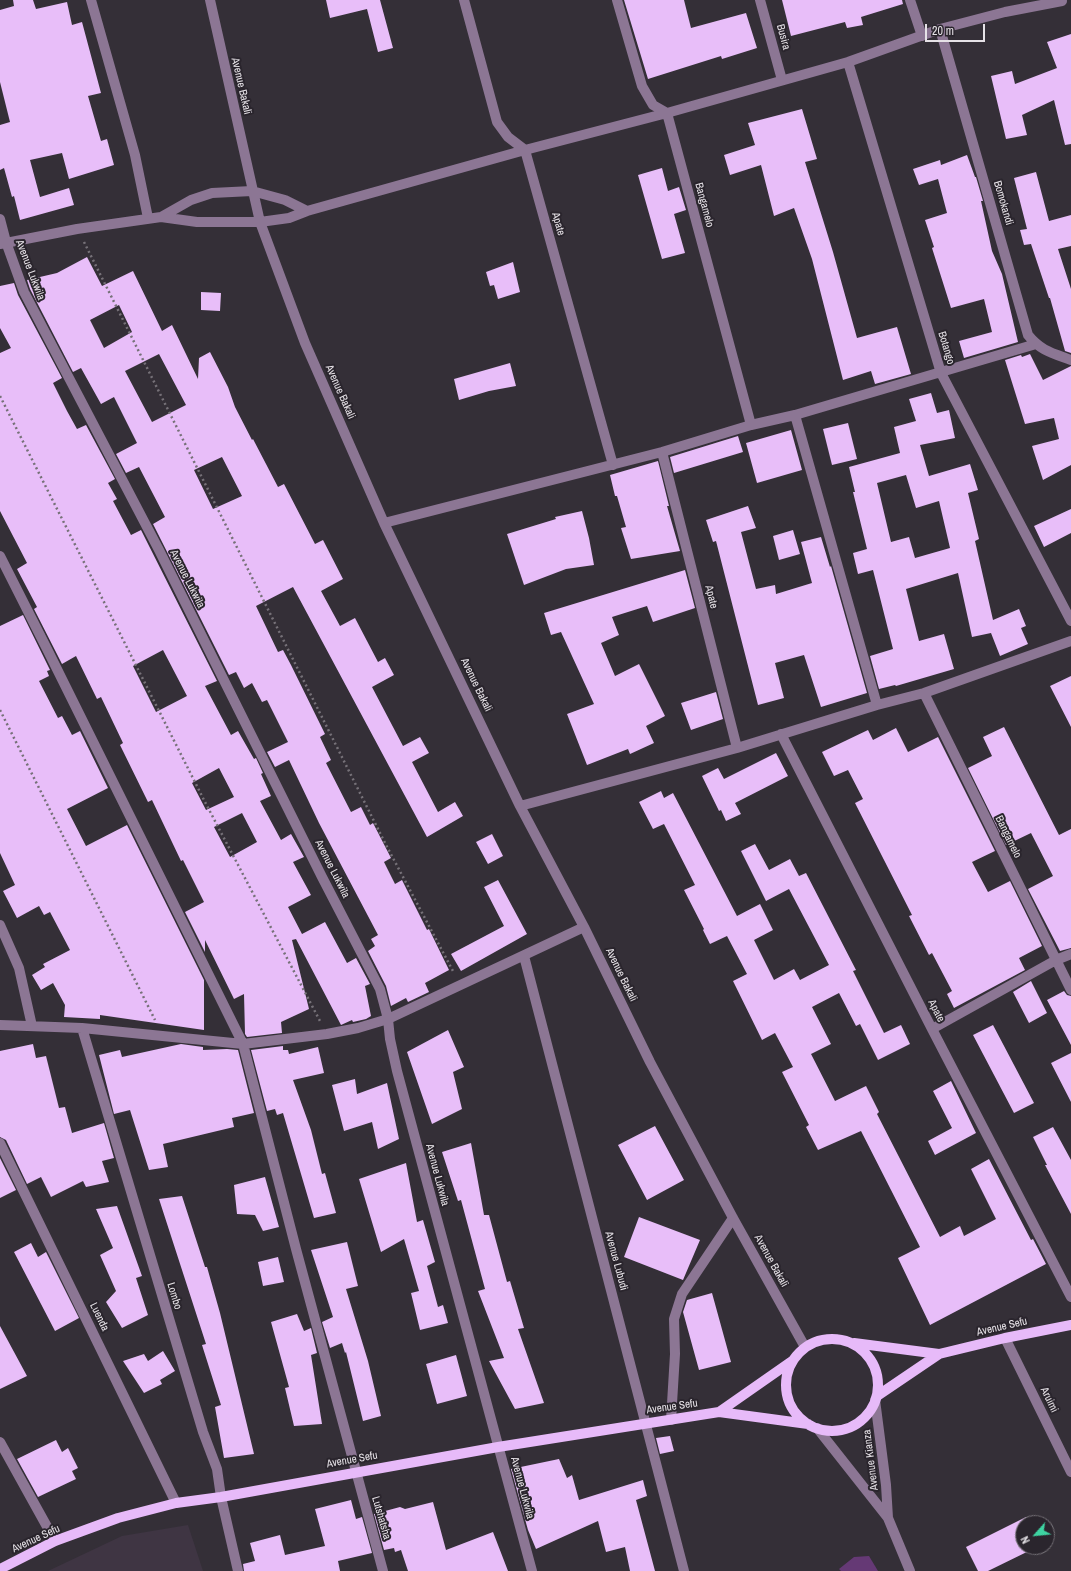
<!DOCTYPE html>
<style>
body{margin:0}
#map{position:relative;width:1071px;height:1571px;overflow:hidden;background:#342f37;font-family:"Archivo Narrow",sans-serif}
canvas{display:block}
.north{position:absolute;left:1015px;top:1515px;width:40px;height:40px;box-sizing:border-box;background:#2a252d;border:1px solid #757177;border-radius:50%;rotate:243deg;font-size:11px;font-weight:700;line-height:16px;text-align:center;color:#e6e2e7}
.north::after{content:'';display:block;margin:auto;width:14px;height:18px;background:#3ed4a2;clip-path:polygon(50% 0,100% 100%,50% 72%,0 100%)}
.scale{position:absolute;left:925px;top:24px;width:60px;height:18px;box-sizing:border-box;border:2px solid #e6e2e7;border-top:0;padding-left:5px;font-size:12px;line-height:14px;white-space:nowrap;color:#e6e2e7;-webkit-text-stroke:3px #2a252d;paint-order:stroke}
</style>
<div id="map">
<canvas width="1071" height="1571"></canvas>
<div class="north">N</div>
<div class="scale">20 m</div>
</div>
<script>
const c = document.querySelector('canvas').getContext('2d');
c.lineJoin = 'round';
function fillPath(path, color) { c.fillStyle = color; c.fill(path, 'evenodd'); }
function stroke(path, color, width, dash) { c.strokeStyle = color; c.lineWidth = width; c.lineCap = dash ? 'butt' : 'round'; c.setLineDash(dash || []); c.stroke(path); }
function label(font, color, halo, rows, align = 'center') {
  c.font = font + ' "Archivo Narrow",sans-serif'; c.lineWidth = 4; c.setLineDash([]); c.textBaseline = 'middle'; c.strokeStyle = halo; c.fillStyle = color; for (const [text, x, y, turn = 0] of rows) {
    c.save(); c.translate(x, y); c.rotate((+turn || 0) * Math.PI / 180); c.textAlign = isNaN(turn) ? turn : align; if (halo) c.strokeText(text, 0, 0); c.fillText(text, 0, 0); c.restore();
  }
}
fillPath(new Path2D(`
 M188 1525 203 1571H48L122 1536Z`), '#3f3543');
fillPath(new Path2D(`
 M869 1556 878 1571H841L839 1569 854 1557Z`), '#653975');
fillPath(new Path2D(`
 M13 0H33L36 9 67 2 72 25 82 22 101 93 88 96 101 141 107 139 114 165 69 179 62 153 30 160 40 197 69 188 74 205 20 220 14 196 12 197 4 168 0 170V125L10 122 0 82V10L14 6Z
 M326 0H380L393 48 378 52 367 9 330 18Z
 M624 0H684L691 28 746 13 757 48 722 59 721 56 648 79Z
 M782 0H902L903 4 861 17 863 25 847 28 845 22 791 36Z
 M1071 34V144L1065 145 1054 100 1022 115 1027 135 1006 139 991 76 1012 71 1015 84 1057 68 1047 42Z
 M802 109 817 159 805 162 833 252 857 338 897 327 911 374 875 384 871 371 843 380 812 259 794 208 774 216 761 165 730 175 724 155 755 145 748 123Z
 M967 155 975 177H976L983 201H981L992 251 1002 274 1018 342 964 358 959 341 992 332 984 299 951 308 932 248 934 247 925 220 947 213 938 179 919 185 913 169 940 160 941 165Z
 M662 168 668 191 679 187 686 210 674 214 685 253 662 259 638 175Z
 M1036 172 1049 221 1071 215V246L1058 249 1071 289V353L1065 351 1050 298H1049L1031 244 1024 245 1020 230 1027 229 1014 178Z
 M87 257 102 286 133 271 162 331 172 325 198 379 199 358 210 352 228 387 235 407 252 440 253 439 278 487 284 484 315 544 323 540 343 579 321 591 340 626 355 618 378 662 385 658 394 675 372 687 403 746 420 737 429 753 412 762 438 812 455 802 463 816 427 837 293 587 256 606 278 652 283 650 291 665 325 734 320 737 331 760 326 763 351 812 361 807 370 825 373 823 391 858 384 862 395 884 402 880 427 930 429 929 449 970 425 983 429 992 408 1002 406 998 391 1006 386 986 368 951 375 946 371 939 378 935 319 823 289 760 275 767 267 752 288 742 267 700 262 702 252 683 244 688 236 672 229 675 153 524 165 517 139 467 126 473 116 454 137 443 114 397 101 404 81 368 73 372 30 289 27 280 57 273ZM119 305 132 332 104 348 90 320ZM159 354 186 405 152 422 125 371ZM222 457 242 496 213 509 194 470Z
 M513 262 520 292 498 299 494 285 490 286 486 272Z
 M14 283 18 295 62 378 53 383 67 411 77 429 86 425 115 479 108 483 117 499 113 501 131 535 141 530 217 681 205 686 231 735 238 731 254 759 256 758 263 773 261 774 271 796 260 801 281 840 291 834 304 857 293 862 311 895 288 907 302 934 325 922 347 963 356 958 370 984 365 986 371 1016 366 1019 353 1022 352 1020 341 1025 296 939 292 940 309 1009 281 1022 282 1033 247 1037 245 1034 244 994 234 999 205 940V952L185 912 204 902 183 860 181 861 152 800 148 802 120 745 123 743 101 697 97 699 76 656 62 664 34 609 37 607 17 569 27 563 0 511V353L11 348 0 328V286ZM163 650 187 696 156 712 133 666ZM219 768 234 797 206 810 192 783ZM242 813 257 842 230 857 214 827Z
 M201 292 221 293 220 311 201 310Z
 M1030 354 1043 380 1071 366V465L1043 480 1032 446 1059 439 1054 418 1025 424 1005 360 1021 355 1022 357Z
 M510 363 516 386 489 391 459 400 454 379Z
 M931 393 937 413 949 410 955 438 920 445 929 476 970 464 978 490 968 493 979 539 975 541 993 620 1019 609 1026 626 1021 628 1028 644 1000 656 991 633 972 637 958 573 906 589 919 641 944 634 954 669 896 686 895 685 879 689 870 656 893 649 873 570 858 574 853 553 867 549 853 492H855L849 467 900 453 894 427 916 421 909 399ZM906 475 916 508 939 501 950 548 915 558 909 537 891 542 877 483Z
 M848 423 857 459 832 465 823 429Z
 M791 430 802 470 757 483 746 443Z
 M738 436 743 452 674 473 670 457Z
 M658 461 669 506H667L680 551 631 559 621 528 626 527 617 496H615L610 475Z
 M748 506 756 528 741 532 756 589 775 585 776 594 812 583 801 542 821 537 830 567 831 566 867 693 821 707 804 655 775 663 784 698 758 705 716 541 713 542 706 520Z
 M1071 509V533L1044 547 1034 526Z
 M582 511 589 538 594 565 566 569 524 585 507 534 556 519 555 517Z
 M793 530 800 554 779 560 773 536Z
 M685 570 695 608 653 622 647 606 612 617 619 635 601 643 615 676 639 664 665 716 646 726 654 743 630 754 628 749 587 765 567 714 594 704 561 632 551 635 544 613Z
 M23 615 50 670 47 671 49 676 39 681 58 718 62 716 72 735 80 731 108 788 67 809 86 846 127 825 204 980V1030L100 1015V1019L64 1017 65 1005 53 983 41 990 32 975 45 967 43 964 70 950 50 912 44 915 39 906 17 918 3 891 15 885 0 853V626Z
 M1071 676V727L1050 686Z
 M716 692 723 719 691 730 681 703Z
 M1004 727 1059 835 1071 829V948L1060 951 1028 889 1053 876 1031 833 1006 845 968 768 992 756 983 737Z
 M896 728 908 752 938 737 995 851 972 862 988 892 1010 881 1042 946 1019 958 1025 970 954 1008 947 994 952 991 932 953 929 955 909 916 912 915 855 803 863 799 848 770 834 776 822 752 868 730 873 740Z
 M776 753 788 776 735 803 741 814 726 821 721 810 719 811 702 776 718 768 724 779Z
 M661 791 664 798 673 793 737 916 760 904 773 930 754 940 774 980 794 969 800 980 829 965 789 889 766 901 741 851 755 844 769 870 790 859 799 876 806 873 856 970 853 971 884 1033 901 1025 910 1044 878 1060 860 1024 856 1026 839 993 812 1007 831 1044 811 1054 835 1101 866 1086 879 1112 877 1114 940 1237 960 1226 964 1236 996 1219 971 1169 989 1159 1031 1240 1033 1239 1046 1264 930 1325 898 1258 920 1247 861 1131 818 1150 806 1127 809 1125 782 1072 793 1067 775 1033 762 1040 733 981 747 974 727 936 710 944 703 930 704 929 684 890 695 885 664 824 653 829 639 802Z
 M492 834 503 856 488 864 476 842Z
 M498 880 527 934 461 971 451 954 504 926 484 887Z
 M1031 981 1047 1013 1029 1023 1013 992Z
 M1064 991 1067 995 1071 996V1045L1047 1000Z
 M993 1025 1034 1103 1014 1113 973 1035Z
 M448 1030 464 1067 453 1072 462 1109 432 1124 407 1052Z
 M33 1044 36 1058 46 1056 59 1108 65 1107 72 1133 104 1123 114 1158 102 1161 109 1182 86 1187 83 1181 51 1197 41 1177 27 1184 6 1140 0 1137V1051Z
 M181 1044 203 1047V1050L227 1049 238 1050 254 1113 232 1118 234 1127 163 1144 168 1167 149 1170 130 1110 114 1114 99 1055 120 1050 122 1057Z
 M283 1046V1050H288L289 1054 318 1047 324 1073 293 1080 311 1130 322 1174 325 1173 336 1213 314 1218 283 1113 277 1115 275 1109 267 1111 251 1050Z
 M1071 1053V1102L1051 1063Z
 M355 1079 357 1094 387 1083 399 1139 378 1149 372 1122 344 1131 332 1085Z
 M951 1081 976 1133 935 1155 928 1141 952 1128 933 1091Z
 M655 1126 684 1180 647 1200 618 1145Z
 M1053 1127 1071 1160V1214L1045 1165H1047L1033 1137Z
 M471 1143 484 1215H489L507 1282 510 1281 524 1328 518 1329 544 1403 515 1409 489 1361 504 1358 478 1291 485 1289 461 1200 458 1201 442 1152Z
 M0 1158 16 1190 0 1198Z
 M406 1163 417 1222 423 1220 435 1262 427 1266 438 1307 443 1305 448 1323 420 1330 411 1293 419 1291 404 1239 381 1252 359 1179Z
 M265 1177 279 1227 263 1231 255 1215 237 1214 234 1185Z
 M182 1196 205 1267H207L220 1313 254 1454 224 1458 215 1407 221 1405 202 1345 206 1344 159 1199Z
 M117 1206 142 1276 136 1278 148 1315 122 1328 106 1302 116 1291 100 1255 113 1248 96 1209Z
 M639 1217 700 1240 683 1280 624 1257Z
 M347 1242 358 1286 346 1289 368 1361 381 1416 363 1421 346 1352 345 1353 342 1343 330 1348 322 1322 333 1317 311 1250Z
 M31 1243 38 1257 46 1252 79 1318 55 1331 14 1252Z
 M278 1257 284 1282 263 1286 258 1262Z
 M712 1293 731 1362 699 1370 683 1312 687 1300Z
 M297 1314 304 1331 311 1328 317 1353 311 1355 322 1424 294 1426 285 1388 289 1387 271 1322Z
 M0 1326 27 1376 0 1389Z
 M163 1351 175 1371 160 1380 162 1384 144 1393 123 1361 144 1354 148 1361Z
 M456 1355 467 1396 437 1404 426 1364Z
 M670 1436 674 1451 660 1454 656 1438Z
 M56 1440 62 1452 68 1448 78 1468 72 1471 76 1479 38 1497 17 1459Z
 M559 1459 567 1478 572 1475 579 1500 643 1480 647 1496 636 1500 655 1571H630L625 1547 606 1552 598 1521 536 1549 528 1530 511 1469Z
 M351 1500 356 1519 362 1517 372 1553 338 1561 340 1571H244L243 1564 255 1561 250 1543 280 1535 285 1555 325 1546 315 1509Z
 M433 1502 446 1550 493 1532 508 1571H408L401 1550 395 1552 394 1548 384 1550 374 1514 400 1507 405 1509Z
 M1026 1517 1029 1523H1023V1547H1037L988 1571H978L966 1547Z`), '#e8bef9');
stroke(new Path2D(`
 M84 242 385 843 454 973
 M0 396 205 802 320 1021
 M0 710 155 1020`), '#767178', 2.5, [2, 3]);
stroke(new Path2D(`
 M91 0 135 155 148 218
 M210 0 260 222 305 343 384 523 520 806 584 927 650 1062 733 1218 805 1347
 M464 0 497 122 508 137 525 150 613 465
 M617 0 642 86 653 105 667 113 751 425
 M760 0 782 80
 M910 0 922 36
 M940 29 1028 335C1041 351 1052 353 1071 360
 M848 62 941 373 1071 621
 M161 217 191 200 212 193 252 191 285 200 307 211
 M0 219 6 242 24 292 159 550 322 877 380 989 388 1019 390 1039 397 1071 532 1571
 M0 244 77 229 161 217 197 222H260L289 218 307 211 525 150 667 113 848 62 940 29 1005 12 1062 1
 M795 415 877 705
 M662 452 737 748
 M384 523 662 452 751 425 795 415 1036 344
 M0 556 48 651 243 1044 296 1249 383 1571
 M924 693 1071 990
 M781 734 932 1029 1071 1297
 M520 806 737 748 877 705 924 693 1071 641
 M0 925 19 968 32 1026
 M524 956 684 1571
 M0 1025 82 1028 243 1044 327 1034 358 1028 388 1019 584 927
 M82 1028 203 1432 217 1469 221 1497 238 1571
 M932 1029 1056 960 1071 954
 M0 1143 176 1503
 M1005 1338 1071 1472
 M875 1400 886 1485 888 1518
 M671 1420 675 1354 674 1319 682 1294 733 1218
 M817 1428 888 1518 910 1571
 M0 1442 55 1541`), '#8c7694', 10);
stroke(new Path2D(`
 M786 1385a46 46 0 1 1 92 0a46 46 0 1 1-92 0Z
 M854 1343 939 1354
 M877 1396 939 1354 1005 1338 1071 1325
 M719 1412 792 1361
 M0 1569 55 1541 118 1518 176 1503 221 1497 498 1447 719 1412 808 1424`), '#e7baf9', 10);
label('11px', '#e6e2e7', '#2a252d', [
 ["Busira",783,37,75],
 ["Avenue Bakali",241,86,77],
 ["Bomokandi",1003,203,74],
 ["Bangamelo",704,205,75],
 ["Apate",558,224,74],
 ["Avenue Lukwila",30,270,69],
 ["Botango",946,348,73],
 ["Avenue Bakali",340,392,66],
 ["Avenue Lukwila",187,579,63],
 ["Apate",711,597,76],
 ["Avenue Bakali",476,685,64],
 ["Bangamelo",1008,837,64],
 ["Avenue Lukwila",332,869,63],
 ["Avenue Bakali",621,975,64],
 ["Apate",936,1011,63],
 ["Avenue Lukwila",437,1175,75],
 ["Avenue Lubudi",616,1261,75],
 ["Avenue Bakali",771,1261,61],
 ["Lombo",174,1296,73],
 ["Luenda",99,1317,64],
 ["Avenue Sefu",1002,1327,-13],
 ["Aruimi",1049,1400,64],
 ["Avenue Sefu",672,1407,-8],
 ["Avenue Sefu",352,1460,-10],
 ["Avenue Kianza",871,1460,-97],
 ["Avenue Lukwila",522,1488,75],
 ["Lutshatsha",381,1518,74],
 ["Avenue Sefu",36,1539,-25]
]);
</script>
